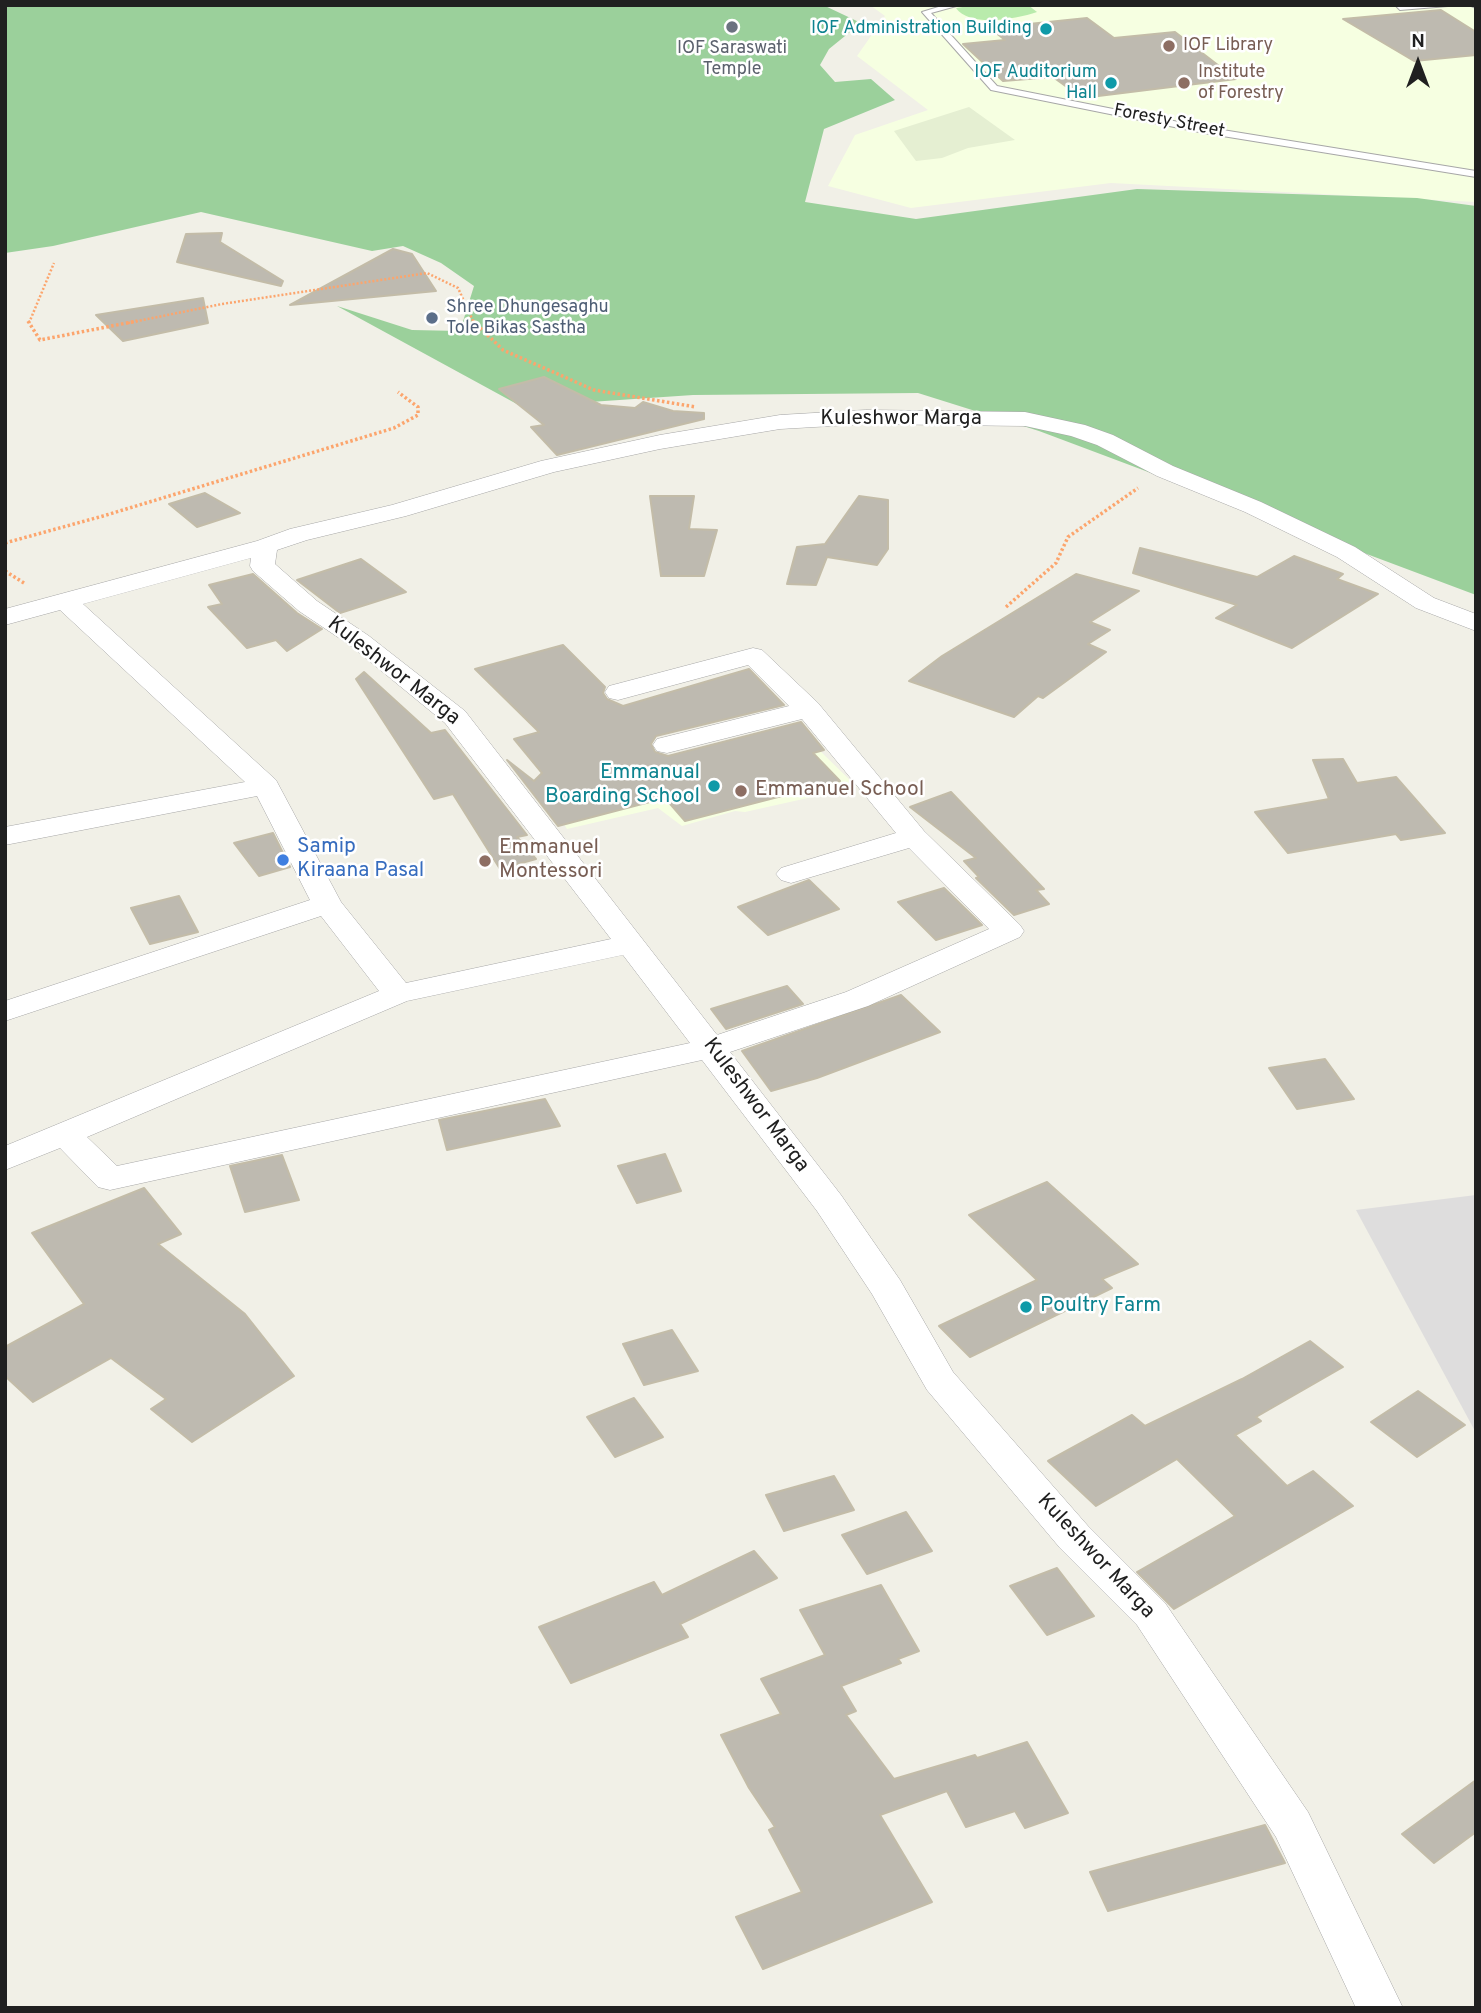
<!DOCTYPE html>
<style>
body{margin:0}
#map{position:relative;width:1481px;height:2013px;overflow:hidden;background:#f1f0e7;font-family:Overpass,sans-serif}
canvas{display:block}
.frame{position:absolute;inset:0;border:7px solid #202020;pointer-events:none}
.north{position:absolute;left:1383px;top:28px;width:70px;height:70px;-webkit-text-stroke:5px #fff;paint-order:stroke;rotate:0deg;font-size:19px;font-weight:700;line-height:28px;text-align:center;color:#202020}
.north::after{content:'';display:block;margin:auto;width:24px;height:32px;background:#202020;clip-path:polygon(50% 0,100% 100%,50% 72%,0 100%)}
</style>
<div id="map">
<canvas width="1481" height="2013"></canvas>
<div class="frame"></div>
<div class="north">N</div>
</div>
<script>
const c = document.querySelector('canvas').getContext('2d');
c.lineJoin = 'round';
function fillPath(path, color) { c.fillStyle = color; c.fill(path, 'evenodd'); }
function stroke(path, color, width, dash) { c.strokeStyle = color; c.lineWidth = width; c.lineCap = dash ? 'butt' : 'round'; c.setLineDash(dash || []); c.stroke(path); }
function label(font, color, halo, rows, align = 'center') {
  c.font = font + ' Overpass,sans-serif'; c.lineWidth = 5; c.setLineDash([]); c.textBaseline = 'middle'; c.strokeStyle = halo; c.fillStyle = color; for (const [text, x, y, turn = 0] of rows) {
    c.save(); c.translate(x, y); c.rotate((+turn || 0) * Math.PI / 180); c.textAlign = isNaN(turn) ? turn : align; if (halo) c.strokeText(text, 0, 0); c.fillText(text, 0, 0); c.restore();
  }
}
fillPath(new Path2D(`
 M1476 1195V1433L1356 1210Z`), '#dedddd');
fillPath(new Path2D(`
 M870 5H1476V202L1111 183 911 208 828 186 855 135 928 110 857 56 885 16Z
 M814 745 857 787 745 812 735 811 682 826 658 808 567 829 547 798Z`), '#f6ffe1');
fillPath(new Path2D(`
 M969 107 1015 140 968 148 942 158 916 161 894 131Z`), '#e5efd2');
fillPath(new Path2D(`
 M976 5H1028L1037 12C1016 19 970 28 956 8Z`), '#b9ebac');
fillPath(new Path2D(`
 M5 5H823L861 23 829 49 820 65 835 82 871 79 895 100 824 129 805 202 916 219 1137 189 1417 198 1476 206V595L1039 431 918 393 693 395 590 402 537 415 337 306 412 330 460 331 474 286 441 263 403 246 372 251 201 212 53 246 5 253Z`), '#9bd09b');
const building = new Path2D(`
 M1441 10 1476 32V55L1414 61 1343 19Z
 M1087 18 1114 38 1175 32 1236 79 1082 98 1053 77 1003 81 963 44 1005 40 990 28Z
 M222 233 220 242 283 281 281 286 177 262 186 234Z
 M393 249 412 254 436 291 290 305Z
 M203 298 208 323 123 341 96 315Z
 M544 377 601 405 635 408 643 402 673 411 704 413V419L557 455 531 427 544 425 499 389Z
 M205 493 240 513 197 527 169 504Z
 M650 496H694L689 529 717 530 704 576H661Z
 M859 496 888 500V549L877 565 827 557 816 585 787 584 797 547 825 544Z
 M1140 548 1257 577 1294 556 1343 574 1337 579 1378 594 1292 648 1216 618 1237 605 1133 573Z
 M361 559 406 592 340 613 297 580Z
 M253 574 297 613 322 629 287 651 276 640 247 648 208 607 222 604 209 585Z
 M1076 574 1139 591 1090 622 1110 630 1088 644 1106 652 1043 698 1038 696 1014 717 909 681 942 656Z
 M563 645 605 687 603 693 607 699 623 706 749 669 784 705 656 736 651 744 655 752 668 756 801 722 824 750 813 753 840 781 685 821 665 798 558 826 507 760 534 781 542 773 514 739 539 732 475 669Z
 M364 672 431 733 445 730 527 835 517 837 536 859 500 869 453 794 434 799 356 679Z
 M1343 759 1357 783 1396 777 1445 833 1401 840 1396 834 1288 853 1255 812 1329 799 1313 760Z
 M951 792 1044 889 1036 890 1049 904 1014 915 976 878 979 877 964 861 976 858 910 807Z
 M273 833 290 867 259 876 234 843Z
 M809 880 839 909 768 935 738 907Z
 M944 888 982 925 936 940 898 902Z
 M179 896 198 932 150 944 131 908Z
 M787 986 803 1004 726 1029 711 1009Z
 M901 995 940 1032 817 1078 771 1091 742 1051Z
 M1325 1059 1354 1099 1297 1109 1269 1068Z
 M545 1099 560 1126 447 1150 439 1120Z
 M665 1154 681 1191 637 1203 618 1166Z
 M282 1155 299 1200 245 1212 230 1166Z
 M1047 1182 1138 1264 1102 1279 1112 1288 970 1357 939 1326 1037 1280 969 1215Z
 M144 1188 181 1234 158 1244 245 1314 294 1376 192 1442 151 1409 166 1399 111 1358 33 1402 5 1376V1347L84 1304 32 1233Z
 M672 1330 698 1371 644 1385 623 1344Z
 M1310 1341 1343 1367 1256 1417 1261 1421 1235 1435 1287 1486 1313 1471 1353 1506 1174 1609 1137 1572 1235 1516 1177 1459 1096 1506 1048 1461 1132 1415 1145 1426 1242 1379Z
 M1418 1391 1465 1425 1417 1457 1371 1422Z
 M634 1398 663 1437 615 1457 587 1417Z
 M834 1476 854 1510 784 1531 766 1495Z
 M906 1512 932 1551 867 1574 842 1535Z
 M754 1551 777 1578 680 1624 688 1637 571 1683 539 1627 654 1582 662 1595Z
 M1057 1568 1094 1616 1047 1635 1010 1586Z
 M881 1585 919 1651 898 1659 901 1663 841 1686 856 1711 846 1715 894 1779 975 1755 977 1758 1027 1742 1068 1813 1025 1828 1015 1811 966 1827 947 1791 880 1815 932 1902 763 1969 736 1917 802 1892 769 1830 775 1827 749 1788 721 1735 781 1714 761 1679 825 1655 800 1610Z
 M1476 1780V1832L1434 1863 1402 1834Z
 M1265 1825 1285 1863 1108 1911 1090 1872Z`);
fillPath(building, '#bebab0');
stroke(building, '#c3bca8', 2);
const service = new Path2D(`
 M945 5H960L931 13 997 86 1204 127 1476 171V177L1204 133 991 90 922 12Z
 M1395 5H1460L1400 10Z
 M1469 5H1476V8Z`);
const minor = new Path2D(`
 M866 410 1025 412 1085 425 1113 435 1173 466 1261 502 1355 547 1434 598 1476 614V631L1416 608 1337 557 1245 512 1157 476 1097 445 1071 436 1025 426 866 424 780 429 660 449 554 472 406 516 307 540 277 550 275 564 317 601 369 636 465 711 717 1035 846 992 989 929 909 848 801 880 791 883 781 880 776 874 781 868 896 833 802 719 667 753 657 751 653 745 657 739 789 706 748 665 618 700 609 698 605 692 609 686 753 648 762 650 818 703 924 831 1020 925 1024 931 1020 937 868 1006 730 1052 841 1195 900 1280 953 1372 1088 1526 1165 1603 1308 1812 1403 2008H1356L1276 1837 1137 1625 1060 1548 927 1390 872 1294 817 1211 702 1060 110 1190 98 1187 60 1148 5 1170V1146L379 991 321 916 5 1021V1001L310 900 257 796 5 845V827L245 782 60 610 5 625V609L257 541 290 529 392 505 541 461 660 435 780 415ZM251 558 250 566 253 571 299 611 351 646 445 723 611 939 406 983 341 902 276 780 83 604ZM623 955 690 1043 117 1166 87 1137 407 1001Z`);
stroke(service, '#a7a7a7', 2);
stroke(minor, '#a7a7a7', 1);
stroke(new Path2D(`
 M29 323 54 263
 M128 323 222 304 427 273 458 288 474 323`), '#fca56d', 2.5, [2, 2]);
stroke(new Path2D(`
 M28 321 40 340 137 321
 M473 321 503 350 594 390 696 407
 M5 543 103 516 394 428 418 415V407L398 392
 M5 571 24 583
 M1006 607 1056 563 1068 537 1138 488`), '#fca56d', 3.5, [2.5, 2.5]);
fillPath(service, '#fff');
fillPath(minor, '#fff');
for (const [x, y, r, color] of [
 [732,27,7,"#6b7280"],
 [1046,29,7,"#0f9aa8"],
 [1169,46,7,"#8d6e63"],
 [1111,83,7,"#0f9aa8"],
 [1184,83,7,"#8d6e63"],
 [432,318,7,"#5c6f8a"],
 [714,786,7,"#0f9aa8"],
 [741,791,7,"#8d6e63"],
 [283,860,7,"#3f7fe0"],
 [485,861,7,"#8d6e63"],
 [1026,1307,7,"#0f9aa8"]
]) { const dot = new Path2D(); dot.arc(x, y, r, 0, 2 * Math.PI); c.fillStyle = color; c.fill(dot); stroke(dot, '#fff', 2.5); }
label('18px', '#0d838f', '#fff', [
 ["IOF Administration Building",1032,29],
 ["IOF Auditorium",1097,73],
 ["Hall",1097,94]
], 'right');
label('18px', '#785e54', '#fff', [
 ["IOF Library",1183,46],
 ["Institute",1198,73],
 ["of Forestry",1198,94]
], 'left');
label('18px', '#5b616d', '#fff', [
 ["IOF Saraswati",732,49],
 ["Temple",732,70]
]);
label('18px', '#202020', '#fff', [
 ["Foresty Street",1169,122,11]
]);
label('18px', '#4e5e75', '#fff', [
 ["Shree Dhungesaghu",446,308],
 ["Tole Bikas Sastha",446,329]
], 'left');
label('21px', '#202020', '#fff', [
 ["Kuleshwor Marga",901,420],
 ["Kuleshwor Marga",393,672,38],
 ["Kuleshwor Marga",755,1106,53],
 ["Kuleshwor Marga",1095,1557,47]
]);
label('21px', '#0d838f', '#fff', [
 ["Emmanual",700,774],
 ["Boarding School",700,798],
 ["Poultry Farm",1040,1307,"left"]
], 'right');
label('21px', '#785e54', '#fff', [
 ["Emmanuel School",755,791],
 ["Emmanuel",499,849],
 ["Montessori",499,873]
], 'left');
label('21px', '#366cbe', '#fff', [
 ["Samip",297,848],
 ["Kiraana Pasal",297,872]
], 'left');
</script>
